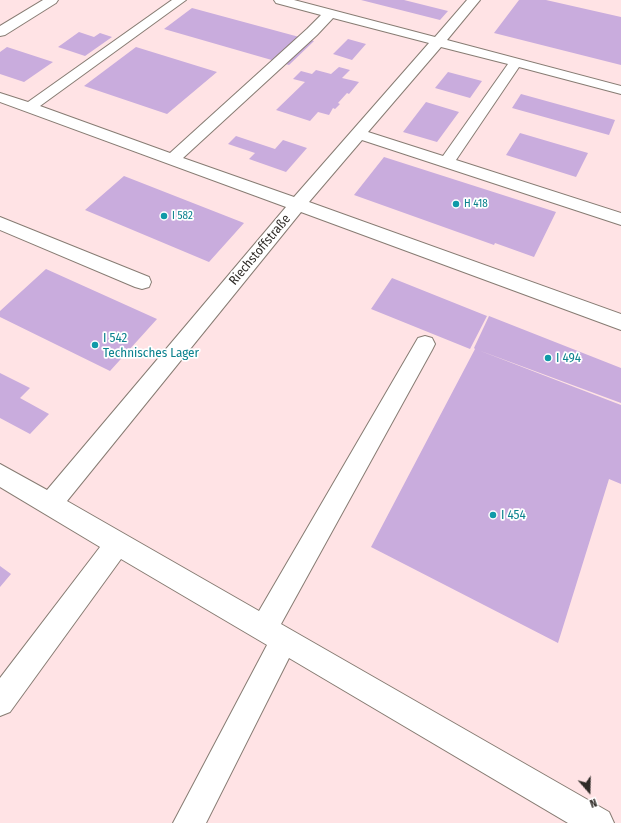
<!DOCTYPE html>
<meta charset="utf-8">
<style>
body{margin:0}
#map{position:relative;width:621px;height:823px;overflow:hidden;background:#fff2e9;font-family:"Fira Sans Condensed",sans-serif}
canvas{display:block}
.north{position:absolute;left:569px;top:771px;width:40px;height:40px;-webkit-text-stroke:3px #fff;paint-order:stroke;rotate:160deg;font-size:11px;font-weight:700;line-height:16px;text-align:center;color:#2f2b27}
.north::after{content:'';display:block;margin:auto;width:14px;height:18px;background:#2f2b27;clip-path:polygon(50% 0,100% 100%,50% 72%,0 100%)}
</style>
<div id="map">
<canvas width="621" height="823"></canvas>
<div class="north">N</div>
</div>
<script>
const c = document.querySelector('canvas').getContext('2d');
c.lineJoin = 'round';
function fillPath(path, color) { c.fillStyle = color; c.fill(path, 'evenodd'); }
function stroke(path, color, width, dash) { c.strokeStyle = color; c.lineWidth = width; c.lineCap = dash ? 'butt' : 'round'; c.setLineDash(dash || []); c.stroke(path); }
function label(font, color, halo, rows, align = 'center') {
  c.font = font + ' "Fira Sans Condensed",sans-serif'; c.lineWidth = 3.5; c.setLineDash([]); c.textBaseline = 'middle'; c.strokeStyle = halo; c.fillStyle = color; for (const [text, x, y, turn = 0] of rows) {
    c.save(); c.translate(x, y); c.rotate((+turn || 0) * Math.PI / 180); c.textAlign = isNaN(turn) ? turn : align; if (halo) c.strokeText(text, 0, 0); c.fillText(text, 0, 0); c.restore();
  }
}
fillPath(new Path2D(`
 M0 0H621V823H0Z`), '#ffe3e5');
fillPath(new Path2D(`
 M361 0H404L448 11 440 20Z
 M519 0H546L621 17V65L494 33Z
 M192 8 314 41 289 65 164 29Z
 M79 32 94 37 100 33 112 37 85 56 58 47Z
 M348 39 366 44 352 60 333 54Z
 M7 47 53 62 24 82 0 74V52Z
 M136 47 217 72 167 114 84 86Z
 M339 67 350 70 342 78 359 82 349 94 347 93 338 103 340 104 335 109 333 108 329 115 318 112 310 121 276 110 305 82 293 79 301 71 312 74 316 70 331 74Z
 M448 72 482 81 470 98 435 88Z
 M521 94 615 120 609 135 512 108Z
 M426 102 459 112 437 142 403 132Z
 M520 133 588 153 576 177 506 155Z
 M236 136 275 149 283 140 307 148 286 172 249 159 255 153 228 144Z
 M384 157 556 212 534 257 495 243 494 245 354 195Z
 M124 176 244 223 209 262 85 210Z
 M46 269 157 319 110 371 0 317V311Z
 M392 278 487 316 470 349 371 309Z
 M489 316 621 368V403L478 350 621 405V484L609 479 558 643 371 547 475 349 474 348Z
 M0 373 30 388 20 398 49 414 30 434 0 418Z
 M0 566 11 574 0 587Z`), '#c9acdd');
const minor = new Path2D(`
 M43 0H58L56 3 5 35 0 36V26Z
 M172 0H186L40 106 170 153 307 29 321 15 276 3 274 0H294L435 37 467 0H480L447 40 621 86V94L519 67 456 160 621 213V225L362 140 309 202 621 314V330L301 212 67 501 259 611 418 338 425 336 432 338 435 344 432 350 281 624 609 812 614 823H568L289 658 206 823H173L267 645 121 559 10 712 0 716V678L100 547 0 487V464L47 490 286 207 0 102V93L28 102ZM333 18 429 43 294 197 183 158 317 35ZM441 47 508 64 443 156 368 132Z
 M0 217 149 277 151 282 149 287 142 289 135 287 0 230Z`);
stroke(minor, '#877c73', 2);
fillPath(minor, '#fff');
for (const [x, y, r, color] of [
 [456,204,4,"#0f9aa8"],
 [164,216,4,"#0f9aa8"],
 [95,345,4,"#0f9aa8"],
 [548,358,4,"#0f9aa8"],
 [493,515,4,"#0f9aa8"]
]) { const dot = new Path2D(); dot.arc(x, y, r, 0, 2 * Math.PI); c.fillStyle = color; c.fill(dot); stroke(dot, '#fff', 1.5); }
label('11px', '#0d838f', '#fff', [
 ["H 418",464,204],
 ["I 582",172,216]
], 'left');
label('13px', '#2f2b27', '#fff', [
 ["Riechstoffstraße",260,250,-50]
]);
label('13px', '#0d838f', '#fff', [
 ["I 542",103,338],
 ["Technisches Lager",103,353],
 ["I 494",556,358],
 ["I 454",501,515]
], 'left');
</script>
